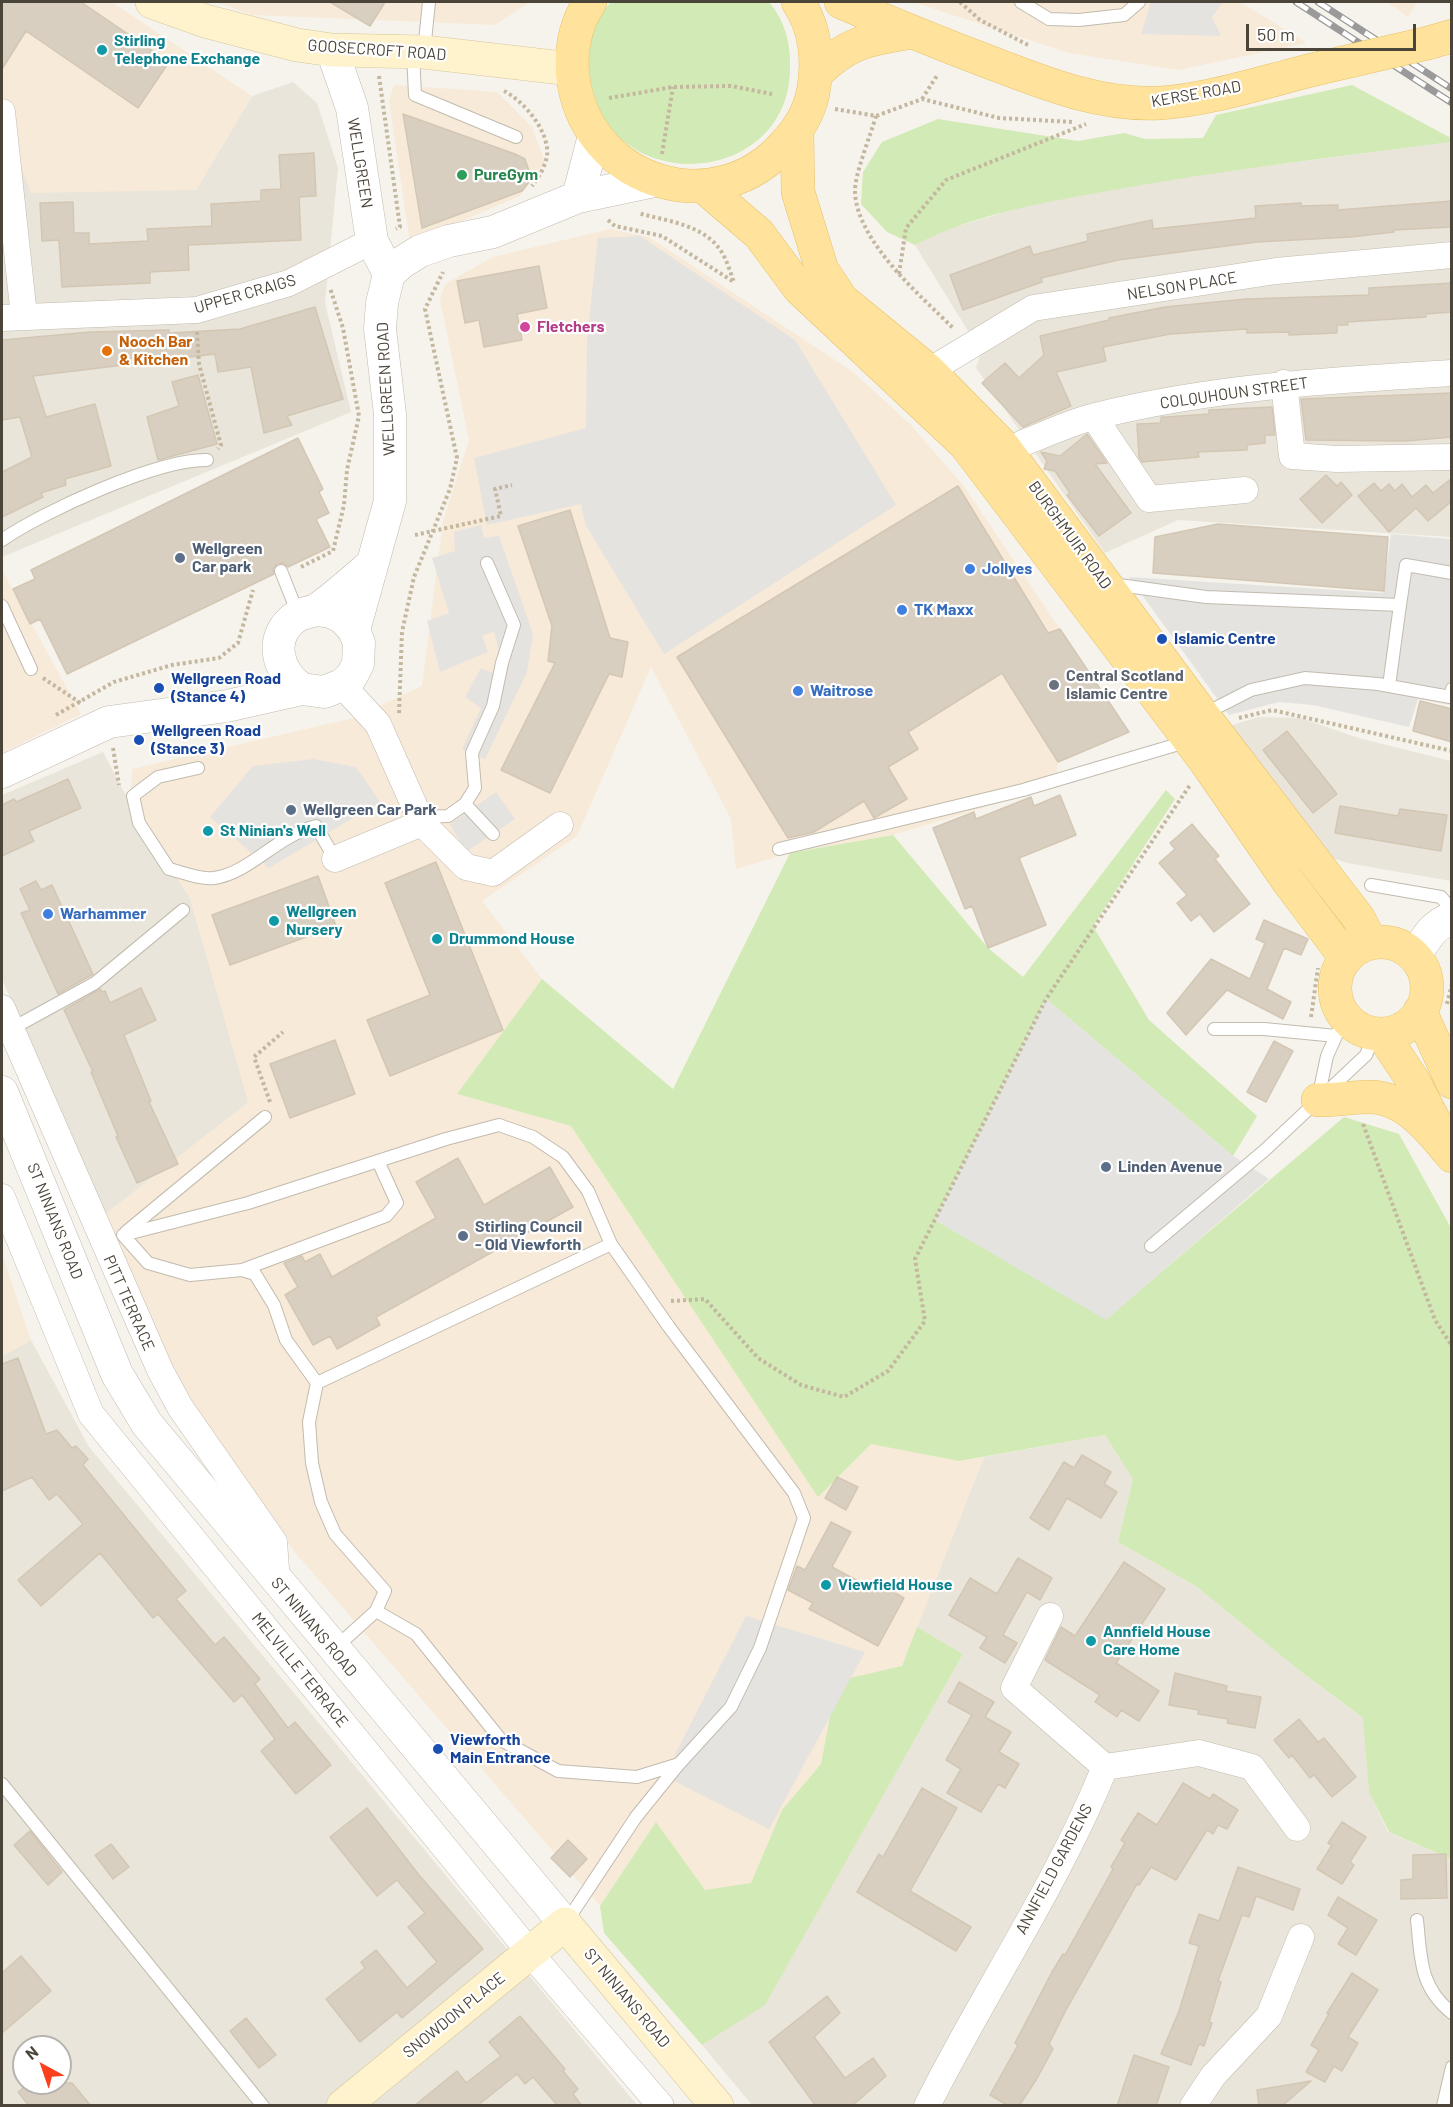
<!DOCTYPE html>
<style>
body{margin:0}
#map{position:relative;width:1453px;height:2107px;overflow:hidden;background:#f6f3ec;font-family:Barlow,sans-serif}
canvas{display:block}
.frame{position:absolute;inset:0;border:3px solid #4b4439;pointer-events:none}
.north{position:absolute;left:12px;top:2035px;width:60px;height:60px;box-sizing:border-box;background:#fff;border:2px solid #b7b4b0;border-radius:50%;rotate:320deg;font-size:16px;font-weight:700;line-height:24px;text-align:center;color:#4b4439}
.north::after{content:'';display:block;margin:auto;width:21px;height:27px;background:#fc3f1d;clip-path:polygon(50% 0,100% 100%,50% 72%,0 100%)}
.scale{position:absolute;left:1246px;top:24px;width:170px;height:27px;box-sizing:border-box;border:3px solid #4b4439;border-top:0;padding-left:8px;font-size:18px;line-height:21px;white-space:nowrap;color:#4b4439;-webkit-text-stroke:4px #fff;paint-order:stroke}
</style>
<div id="map">
<canvas width="1453" height="2107"></canvas>
<div class="frame"></div>
<div class="north">N</div>
<div class="scale">50 m</div>
</div>
<script>
const c = document.querySelector('canvas').getContext('2d');
c.lineJoin = 'round';
function fillPath(path, color) { c.fillStyle = color; c.fill(path, 'evenodd'); }
function stroke(path, color, width, dash) { c.strokeStyle = color; c.lineWidth = width; c.lineCap = dash ? 'butt' : 'round'; c.setLineDash(dash || []); c.stroke(path); }
function label(font, color, halo, rows, align = 'center') {
  c.font = font + ' Barlow,sans-serif'; c.lineWidth = 4.5; c.setLineDash([]); c.textBaseline = 'middle'; c.strokeStyle = halo; c.fillStyle = color; for (const [text, x, y, turn = 0] of rows) {
    c.save(); c.translate(x, y); c.rotate((+turn || 0) * Math.PI / 180); c.textAlign = isNaN(turn) ? turn : align; if (halo) c.strokeText(text, 0, 0); c.fillText(text, 0, 0); c.restore();
  }
}
fillPath(new Path2D(`
 M293 82 317 103 338 168 325 303 351 412 2 557V116L196 190 252 96Z
 M1451 142V537L1178 520 1105 553 976 368 981 352 915 245 939 232 1025 206 1182 177Z
 M1259 717 1300 718 1362 739 1451 761V881L1347 863 1330 857 1229 726Z
 M103 752 130 803 190 898 249 1103 103 1216 2 979V795Z
 M31 1340 89 1447 637 2105 2 2106V1356ZM24 2047H60V2083H24Z
 M1105 1435 1133 1479 1118 1542 1197 1587 1300 1671 1364 1719 1369 1792 1388 1832 1451 1859V2105H752L702 2045 765 2004 963 1654 917 1627 984 1457Z`), '#eae5da');
fillPath(new Path2D(`
 M2 2H112L252 96 196 190 31 193 2 116Z
 M216 2H530L495 25 253 15Z
 M913 2H1240L1307 43 1178 70 1069 53Z
 M1387 2H1417L1408 17Z
 M394 85 497 92 532 127 545 162 520 196 410 243 389 101Z
 M610 229 649 237 853 372 909 423 963 485 1060 629 1042 636 997 665 1058 762 1055 786 893 835 790 853 736 869 731 819 651 667 577 836 482 901 542 979 457 1094 571 1126 818 1496 871 1443 959 1461 984 1457 902 1666 832 1705 821 1764 782 1810 751 1883 705 1891 656 1823 600 1906 294 1551 178 1380 103 1216 248 1102 190 898 130 803 132 769 354 718 422 686 443 521 469 440 440 300 445 284 493 257Z
 M2 570 81 714 2 753Z
 M2 1253 31 1340 2 1356Z`), '#f7ead8');
fillPath(new Path2D(`
 M611 2H769C785 21 791 43 790 69 789 184 617 200 592 87 585 58 590 24 611 2Z
 M1352 85 1451 138V142C1337 157 1222 170 1108 191 1042 203 974 214 915 245L887 232 861 204 863 172 882 142 938 119 1078 141 1124 133 1145 139 1203 138 1216 115Z
 M1166 790 1175 799 1093 926 1149 1020 1257 1116 1233 1156 1046 999 935 1220 1106 1319 1344 1117 1399 1134 1451 1228V1859L1389 1832 1369 1792 1363 1718 1300 1671 1197 1587 1118 1542 1133 1479 1105 1435 959 1461 871 1444 818 1497 571 1126 457 1094 542 979 673 1089 790 853 893 835 988 948 1023 977Z
 M917 1627 963 1654 765 2005 702 2045 604 1933 600 1906 656 1822 705 1890 751 1883 782 1810 821 1764 832 1705 850 1678 902 1666Z`), '#d2eab5');
fillPath(new Path2D(`
 M1151 2H1223L1212 17 1221 36 1141 34Z
 M640 236 795 340 896 505 664 654 585 524 581 504 487 525 474 458 586 428 587 340 598 238Z
 M481 525 484 538 499 536 533 634 527 672 485 759 462 749 481 708 465 697 481 668 497 675 502 663 494 631 482 636 488 652 440 672 427 621 449 613 432 558 455 551 454 532Z
 M1391 534 1451 539V705L1418 699 1409 727 1313 705 1279 702 1229 715 1129 577 1383 593Z
 M313 759 356 767 380 802 269 868 210 817 253 766Z
 M496 792 515 819 466 852 450 824Z
 M1046 999 1232 1155 1269 1179 1106 1320 935 1220Z
 M746 1616 865 1652 769 1829 664 1776Z`), '#e5e3e0');
const building = new Path2D(`
 M2 2H81L169 62 138 108 26 31 2 69Z
 M330 2H385L370 26Z
 M403 114 515 154 525 159 529 171V182L522 191 422 228Z
 M314 153 316 196 299 197 301 240 188 245 189 270 150 272V283L62 287 59 240 42 241 40 203 73 202 74 233H89V244L148 241 147 229 212 226 211 204 261 201V190L281 189 279 155Z
 M1452 201V227L1394 230V232L1351 237 1257 242 1118 260 1041 278 1042 282 963 310 950 275 1030 246 1033 255 1088 241 1087 234 1152 220 1153 229 1256 218 1255 206 1301 203V206L1338 205V210Z
 M539 266 547 308 517 314 522 340 484 347 479 320 465 323 457 281Z
 M1452 283V312L1426 314V317L1347 322 1348 325H1337V333L1289 335V332L1247 333V329L1170 334 1103 347 1106 361 1056 372 1071 406 1023 427 982 383 1005 363 1019 378 1044 355 1040 336 1109 320V318L1165 307 1246 299 1369 295V288Z
 M315 307 343 399 287 416 292 425 264 433 251 367 218 372 215 354 33 376 46 417 95 404 111 466 65 479 66 485 41 493 43 497 2 517V472L32 457 20 417 2 420V340L90 332 169 330V333L240 329Z
 M198 375 217 444 158 460 147 417 179 406 172 382Z
 M1452 393V437L1406 441 1306 440 1301 399Z
 M1272 407 1275 435H1265V443L1247 445V450L1198 452 1199 457 1142 462 1139 457 1137 424 1161 423V417H1166L1209 414V410Z
 M1087 434 1107 463 1095 464 1131 513 1099 536 1067 495 1070 493 1055 471 1044 469 1047 461 1041 452 1060 456Z
 M298 438 323 489 319 492 329 513 316 519 330 547 288 567 283 563 277 564 273 569 274 574 67 674 40 619 30 624 13 589 35 579 31 570Z
 M1326 475 1337 486 1341 482 1352 495 1322 523 1300 499Z
 M1452 478V501L1428 521 1416 508 1389 532 1358 496 1374 483 1381 491 1389 484 1395 491 1402 484 1412 497 1426 485 1433 493Z
 M958 486 1048 633 1060 629 1129 732 1058 762 1002 673 908 732 918 749 888 767 907 799 874 818 864 801 814 832 788 838 677 657Z
 M570 510 610 638 628 642 622 677 609 674 550 793 501 770 555 663 548 661 552 626 518 526Z
 M1218 524 1388 537 1384 591 1153 573 1155 537Z
 M1420 701 1452 709V742L1413 731Z
 M1287 731 1337 794 1313 813 1263 750Z
 M68 779 81 808 29 831 34 841 2 856V805L14 799 16 802Z
 M1060 795 1076 835 1019 858 1046 925 988 948 972 906 965 909 933 828 974 812 976 819 1031 797 1034 806Z
 M1340 806 1398 816 1400 809 1447 815 1441 851 1335 833Z
 M1192 824 1219 856 1215 859 1250 904 1214 932 1200 914 1191 921 1177 903 1187 895 1159 863 1175 849 1170 843Z
 M436 862 503 1030 390 1076 367 1020 430 995 385 883Z
 M318 876 336 926 230 965 212 915Z
 M36 881 41 890 52 885 93 974 58 994 21 913 30 910 20 889Z
 M1264 920 1308 939 1301 955 1284 948 1267 989 1291 1002 1283 1019 1227 990 1186 1035 1167 1013 1211 959 1250 979 1265 943 1256 939Z
 M141 988 156 1020 124 1035 151 1101 149 1102 178 1164 137 1183 116 1137 118 1136 91 1072H93L64 1010 100 989 102 992 105 991 110 1003Z
 M335 1040 355 1094 290 1118 270 1064Z
 M1274 1041 1293 1051 1266 1102 1247 1092Z
 M458 1158 484 1205 550 1167 573 1207 376 1317 380 1325 337 1349 330 1336 313 1345 285 1295 298 1287 284 1263 302 1256 305 1262 320 1254 332 1277 436 1218 416 1182Z
 M18 1358 46 1434 57 1430 72 1448 76 1446 88 1459 83 1465 186 1591 176 1599 215 1645 224 1637 260 1679 255 1684 288 1728 295 1722 331 1765 296 1794 261 1751 275 1739 242 1695 234 1702 158 1614 153 1618 100 1553 41 1606 18 1580 83 1524 57 1494 49 1500 32 1477 2 1491V1364Z
 M1082 1455 1111 1472 1104 1484 1117 1492 1101 1518 1067 1498 1049 1530 1030 1518 1064 1462 1074 1468Z
 M837 1477 858 1487 846 1510 825 1498Z
 M831 1522 851 1532 832 1567 873 1589 876 1583 904 1598 878 1646 809 1609 813 1603 788 1590 797 1566 805 1570Z
 M1018 1558 1052 1578 1040 1600 1027 1592 1003 1635 1017 1643 1005 1663 980 1648 987 1637 949 1615 970 1578 997 1594Z
 M1124 1562 1165 1589 1116 1663 1159 1691 1139 1721 1121 1710 1117 1717 1095 1702 1100 1695 1045 1660 1061 1627 1075 1636Z
 M1175 1673 1227 1686 1226 1691 1261 1697 1255 1728 1227 1723 1228 1719 1198 1714 1199 1710 1169 1705Z
 M959 1682 994 1702 985 1717 1011 1732 999 1752 1019 1764 1005 1788 998 1784 981 1812 947 1793 961 1769 946 1760 972 1715 948 1702Z
 M1299 1719 1318 1742 1324 1738 1356 1777 1332 1797 1314 1775 1310 1778 1292 1755 1289 1758 1274 1740Z
 M1183 1783 1210 1799 1213 1794 1238 1810 1227 1829 1218 1825 1213 1834 1207 1830 1176 1880 1151 1867 1139 1885 1137 1884 1066 2010 1049 2044 1053 2049 1036 2080 1019 2106H1009L990 2095 1018 2045 1015 2043 1052 1972 1063 1954 1065 1955 1113 1869 1111 1867 1125 1843 1121 1840 1138 1813 1157 1825Z
 M922 1788 957 1808 910 1891 971 1927 956 1951 857 1892 879 1854 883 1857Z
 M367 1808 419 1875 483 1949 402 2018 397 2012 360 2042 326 1999 365 1968 361 1962 376 1950 407 1988 437 1962 408 1927 425 1913 397 1880 377 1896 330 1837Z
 M1342 1822 1366 1837 1350 1862 1354 1865 1342 1884 1317 1869 1332 1845 1328 1843Z
 M30 1831 62 1872 48 1885 14 1845Z
 M568 1840 587 1859 570 1877 551 1858Z
 M111 1844 129 1867 113 1879 95 1855Z
 M1446 1854 1447 1898 1401 1899V1880L1413 1879V1855Z
 M1238 1867 1300 1889 1293 1910 1256 1896 1249 1917 1242 1915 1218 1981 1221 1982 1209 2022 1212 2023 1204 2046 1199 2044 1191 2065 1161 2054 1179 2011 1199 1946 1189 1943 1199 1914 1219 1921Z
 M1338 1897 1377 1920 1356 1955 1338 1944 1348 1928 1328 1915Z
 M21 1956 51 1991 2 2033V1973Z
 M1352 1973 1378 1990 1348 2037 1358 2043 1342 2071 1334 2066 1325 2082 1306 2072 1319 2050 1311 2045 1329 2014 1327 2013Z
 M827 1996 840 2013 814 2037 845 2078 873 2058 886 2076 852 2106H816L769 2042Z
 M520 2016 565 2069 563 2071 578 2089 573 2094 582 2106H558L533 2077 525 2084 517 2074 477 2106H414L457 2071 466 2083 501 2056 489 2042Z
 M246 2018 276 2055 259 2068 230 2031Z
 M1134 2055 1169 2067 1156 2106H1117Z
 M1311 2081 1282 2106H1259L1257 2090Z
 M30 2083H72L91 2106H29L18 2092Z`);
fillPath(building, '#d8cfc1');
stroke(building, '#d3c7b4', 1.5);
const service = new Path2D(`
 M1021 2 1049 19 1079 20 1124 15 1139 2
 M424 51 429 2
 M413 53 415 95 516 137
 M2 540C44 511 158 459 207 460
 M281 571 298 614
 M1112 584 1206 597 1400 605 1406 565 1452 573
 M2 606 31 669
 M1389 686 1400 605
 M1204 714 1251 690 1305 678 1378 684 1450 697 1452 689
 M198 768 158 777 133 796 139 823 169 869C182 872 201 880 214 878 250 873 276 836 316 826L335 859
 M465 804 493 834
 M421 817 448 816 465 804 475 788 472 753 493 706 502 663 514 625 487 563
 M779 849 1023 790 1189 741
 M1371 885 1441 897 1452 910
 M11 1029 95 983 183 910
 M1214 1029H1264L1336 1036
 M1318 1099 1327 1056 1345 1016
 M126 1232 265 1117
 M1151 1246 1265 1150 1366 1055 1375 1033
 M242 1270 386 1216 397 1203 378 1161
 M317 1383 286 1340 274 1305 255 1274 242 1270 190 1275 148 1263 123 1235 248 1203 446 1139 499 1125 533 1137 563 1157 588 1191 611 1244
 M334 1649 376 1611 416 1634 501 1740 558 1771 637 1777 679 1764 731 1707 760 1648 804 1518 794 1493 669 1327 611 1244 317 1383 309 1422 312 1463 321 1502 335 1534 385 1591 376 1611
 M2 1784 263 2106
 M1417 1920C1421 1957 1419 1987 1452 2013
 M565 1924 636 1817 678 1765
 M1443 2106 1452 2067`);
const minor = new Path2D(`
 M2 112 24 316
 M2 318 197 310 289 283 372 241
 M929 371 1033 308 1276 271 1452 255
 M1284 383 1292 456 1337 459 1452 457
 M1094 417 1149 499 1245 490
 M1023 443C1047 434 1071 422 1096 416 1212 387 1332 380 1452 373
 M342 685 378 724 422 823 466 867 493 873 560 825
 M335 859 422 823
 M2 1008 160 1370 180 1407 274 1542 277 1582
 M2 1197 91 1414 542 1967 661 2106
 M1050 1616 1014 1688 1105 1767
 M927 2106C984 1992 1057 1885 1105 1767L1199 1753 1252 1767 1297 1828
 M1193 2106 1213 2076 1269 2016 1301 1937`);
const tertiary = new Path2D(`
 M332 50 352 108 372 241 389 274
 M578 197 594 136
 M354 630 390 501V414L380 329 382 303 389 274 401 263 420 251 449 241 493 232 578 197 654 181
 M302 689C277 672 267 636 297 616 303 612 312 613 319 608 337 595 355 579 372 564
 M2 772 109 722 227 706 302 689 324 692 342 685 351 677 358 664 359 643 354 630 343 618 331 612 316 610
 M1415 956C1425 940 1432 925 1452 918
 M2 1092 117 1374 147 1424 565 1924`);
const secondary = new Path2D(`
 M152 2 205 21 297 45 332 50 424 52 571 69
 M343 2106 565 1924 717 2106`);
const primary = new Path2D(`
 M590 2C574 25 569 56 574 84 592 185 717 222 785 144 799 129 809 113 813 93 819 62 816 28 798 2
 M841 2C890 23 939 43 989 62 1044 83 1099 106 1160 103 1211 100 1269 80 1320 68
 M1428 43 1452 36
 M816 74C847 42 869 39 912 32
 M797 131 798 192 822 270 842 300 929 371 1003 446 1202 714 1359 919 1371 943
 M704 187 759 234 799 288 965 444 1206 762 1288 881 1346 958
 M1335 988a46 46 0 1 1 92 0a46 46 0 1 1-92 0Z
 M1420 1011 1452 1082
 M1382 1034 1414 1082 1439 1130
 M1318 1100C1335 1100 1353 1097 1370 1097 1405 1097 1432 1131 1452 1156`);
stroke(service, '#c2bbae', 14);
stroke(minor, '#c2bbae', 27);
stroke(tertiary, '#c2bbae', 33);
stroke(secondary, '#d6c79b', 34);
stroke(primary, '#e6c16a', 34);
stroke(new Path2D(`
 M960 2 980 20 1030 46
 M379 76 400 227 396 229
 M504 91C524 101 550 132 547 156 545 167 539 177 532 186
 M609 98 673 87 731 86 772 94
 M922 99 938 74
 M835 109 876 116 922 99 999 118 1073 122
 M876 116C871 134 854 176 855 192 857 242 921 296 954 329
 M662 154 673 87
 M608 220 615 226 662 236 734 282C730 272 727 260 721 251 703 224 666 221 638 213
 M899 274 906 228 946 180 1086 124
 M197 332 199 364 221 445 218 449
 M415 535 501 516 495 489 512 485
 M301 567 333 551 344 505 347 470 359 416 343 328 330 288
 M43 678 82 704
 M399 713 402 632 414 577 450 489 457 458 425 309 443 272
 M56 715 114 682 172 665 219 658 238 643 253 590
 M1239 718 1272 710 1452 751
 M113 748 119 785
 M1447 1004 1452 984
 M1311 1017 1318 968
 M270 1102 254 1057 283 1032
 M1363 1124 1435 1320 1452 1346
 M671 1301 705 1299 758 1358 801 1385 844 1397 888 1371 925 1321 915 1259 1046 999 1190 785`), '#c4b79f', 4, [3, 3]);
stroke(service, '#fff', 12);
stroke(minor, '#fff', 26);
stroke(tertiary, '#fff', 32);
stroke(secondary, '#fff3cd', 33);
stroke(primary, '#ffe39c', 33);
const rail = new Path2D(`
 M1296 2 1452 103
 M1318 2 1452 89`);
stroke(rail, '#9a9a9a', 7);
stroke(rail, '#fff', 4.5, [14]);
const primaryBridge = new Path2D(`
 M1320 68 1428 43`);
stroke(primaryBridge, '#e6c16a', 34, []);
stroke(primaryBridge, '#ffe39c', 33);
for (const [x, y, r, color] of [
 [102,50,6,"#0f9aa8"],
 [462,175,6,"#2e9e5b"],
 [525,327,6,"#d1479c"],
 [107,351,6,"#e8710a"],
 [180,558,6,"#5c6f8a"],
 [970,569,6,"#3f7fe0"],
 [902,610,6,"#3f7fe0"],
 [1162,639,6,"#1a4fb4"],
 [1054,685,6,"#6b7280"],
 [159,688,6,"#1a4fb4"],
 [798,691,6,"#3f7fe0"],
 [139,740,6,"#1a4fb4"],
 [291,810,6,"#5c6f8a"],
 [208,831,6,"#0f9aa8"],
 [48,914,6,"#3f7fe0"],
 [274,921,6,"#0f9aa8"],
 [437,939,6,"#0f9aa8"],
 [1106,1167,6,"#5c6f8a"],
 [463,1236,6,"#5c6f8a"],
 [826,1585,6,"#0f9aa8"],
 [1091,1641,6,"#0f9aa8"],
 [438,1749,6,"#1a4fb4"]
]) { const dot = new Path2D(); dot.arc(x, y, r, 0, 2 * Math.PI); c.fillStyle = color; c.fill(dot); stroke(dot, '#fff', 2); }
label('bold 16px', '#0d838f', '#fff', [
 ["Stirling",114,41],
 ["Telephone Exchange",114,59],
 ["St Ninian's Well",220,831],
 ["Wellgreen",286,912],
 ["Nursery",286,930],
 ["Drummond House",449,939],
 ["Viewfield House",838,1585],
 ["Annfield House",1103,1632],
 ["Care Home",1103,1650]
], 'left');
label('16px', '#4b4439', '#fff', [
 ["GOOSECROFT ROAD",377,50,4],
 ["KERSE ROAD",1196,94,-10],
 ["WELLGREEN",360,163,81],
 ["NELSON PLACE",1182,286,-9],
 ["UPPER CRAIGS",245,294,-16],
 ["WELLGREEN ROAD",386,389,-93],
 ["COLQUHOUN STREET",1234,393,-8],
 ["BURGHMUIR ROAD",1070,535,54],
 ["ST NINIANS ROAD",55,1221,68],
 ["PITT TERRACE",129,1303,66],
 ["ST NINIANS ROAD",314,1627,50],
 ["MELVILLE TERRACE",300,1670,51],
 ["ANNFIELD GARDENS",1054,1869,-62],
 ["ST NINIANS ROAD",627,1998,50],
 ["SNOWDON PLACE",454,2015,-39]
]);
label('bold 16px', '#27864d', '#fff', [
 ["PureGym",474,175]
], 'left');
label('bold 16px', '#b23c85', '#fff', [
 ["Fletchers",537,327]
], 'left');
label('bold 16px', '#c56008', '#fff', [
 ["Nooch Bar",119,342],
 ["& Kitchen",119,360]
], 'left');
label('bold 16px', '#4e5e75', '#fff', [
 ["Wellgreen",192,549],
 ["Car park",192,567],
 ["Wellgreen Car Park",303,810],
 ["Linden Avenue",1118,1167],
 ["Stirling Council",475,1227],
 ["- Old Viewforth",475,1245]
], 'left');
label('bold 16px', '#366cbe', '#fff', [
 ["Jollyes",982,569],
 ["TK Maxx",914,610],
 ["Waitrose",810,691],
 ["Warhammer",60,914]
], 'left');
label('bold 16px', '#164399', '#fff', [
 ["Islamic Centre",1174,639],
 ["Wellgreen Road",171,679],
 ["(Stance 4)",171,697],
 ["Wellgreen Road",151,731],
 ["(Stance 3)",151,749],
 ["Viewforth",450,1740],
 ["Main Entrance",450,1758]
], 'left');
label('bold 16px', '#5b616d', '#fff', [
 ["Central Scotland",1066,676],
 ["Islamic Centre",1066,694]
], 'left');
</script>
